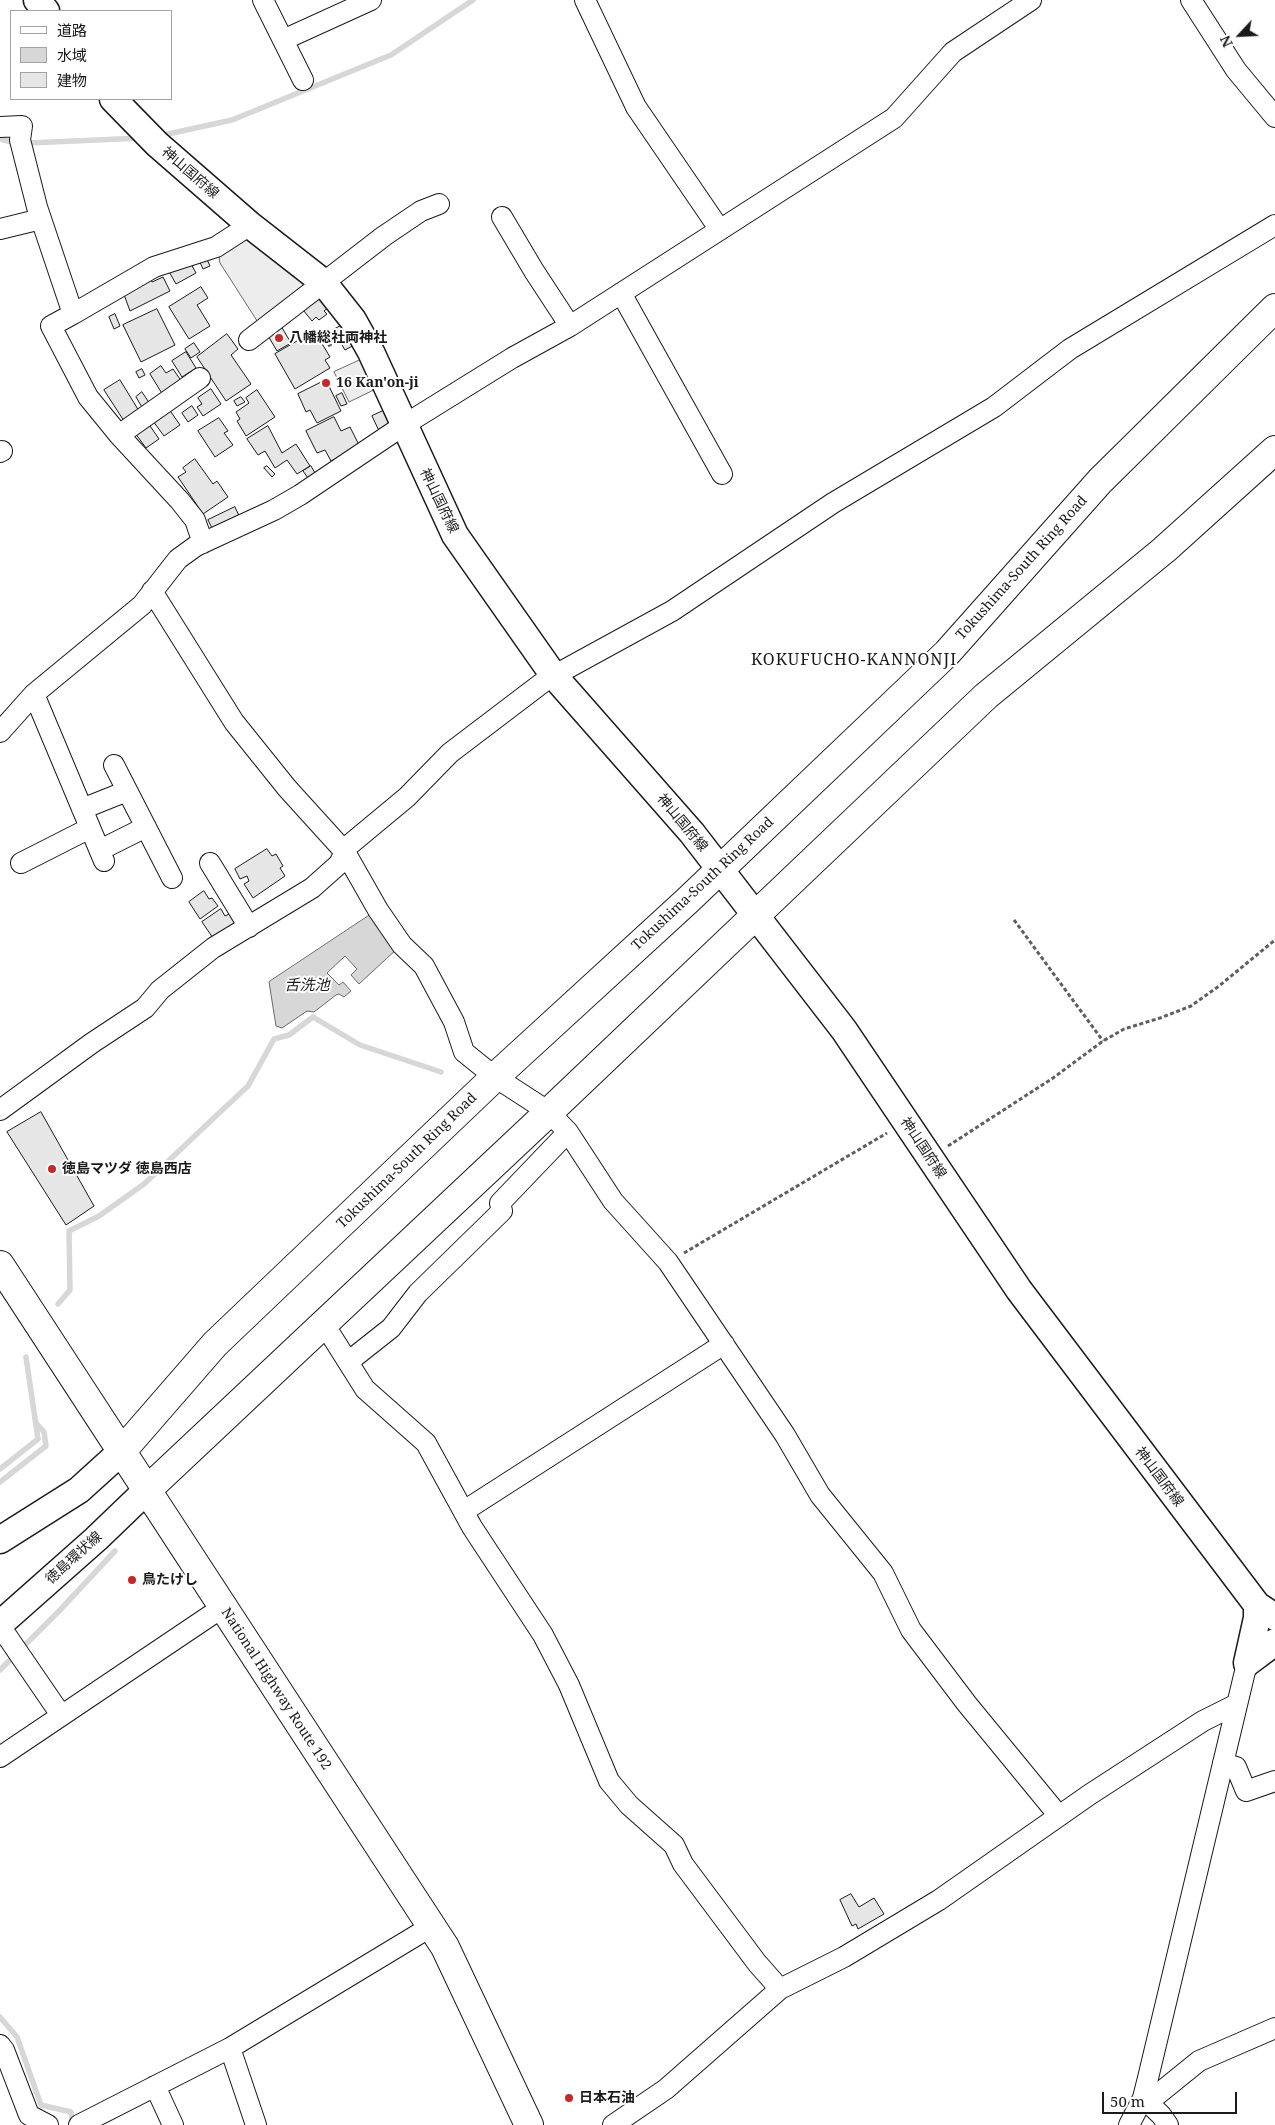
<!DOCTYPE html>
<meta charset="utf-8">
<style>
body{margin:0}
#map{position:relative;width:1275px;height:2125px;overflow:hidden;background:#fff;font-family:"Noto Serif","Noto Sans JP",serif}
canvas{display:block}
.legend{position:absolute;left:10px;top:10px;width:162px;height:90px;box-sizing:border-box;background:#fff;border:1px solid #a3a3a3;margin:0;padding:6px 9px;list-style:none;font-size:15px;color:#1a1a1a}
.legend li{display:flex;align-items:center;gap:10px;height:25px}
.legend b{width:25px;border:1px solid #a3a3a3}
.north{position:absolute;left:1215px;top:10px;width:50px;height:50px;-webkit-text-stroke:4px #fff;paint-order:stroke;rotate:245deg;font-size:14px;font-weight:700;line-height:20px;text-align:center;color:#1a1a1a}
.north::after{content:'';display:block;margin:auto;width:18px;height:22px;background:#1a1a1a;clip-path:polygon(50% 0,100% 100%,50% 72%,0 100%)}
.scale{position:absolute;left:1102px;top:2092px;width:135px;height:22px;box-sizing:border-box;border:2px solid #1a1a1a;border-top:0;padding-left:6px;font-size:15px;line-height:18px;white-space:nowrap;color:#1a1a1a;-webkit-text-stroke:4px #fff;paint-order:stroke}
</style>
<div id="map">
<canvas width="1275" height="2125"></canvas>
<ul class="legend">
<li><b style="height:6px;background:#fff"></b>道路</li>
<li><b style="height:14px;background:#d7d7d7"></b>水域</li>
<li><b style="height:14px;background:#e6e6e6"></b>建物</li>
</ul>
<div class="north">N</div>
<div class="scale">50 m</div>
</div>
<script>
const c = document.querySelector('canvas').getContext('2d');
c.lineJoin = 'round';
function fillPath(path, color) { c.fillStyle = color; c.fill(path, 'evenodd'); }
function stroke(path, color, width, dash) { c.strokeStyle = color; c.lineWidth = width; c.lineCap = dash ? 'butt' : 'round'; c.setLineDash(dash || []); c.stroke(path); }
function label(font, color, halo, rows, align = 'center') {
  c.font = font + ' "Noto Serif","Noto Sans JP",serif'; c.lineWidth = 4; c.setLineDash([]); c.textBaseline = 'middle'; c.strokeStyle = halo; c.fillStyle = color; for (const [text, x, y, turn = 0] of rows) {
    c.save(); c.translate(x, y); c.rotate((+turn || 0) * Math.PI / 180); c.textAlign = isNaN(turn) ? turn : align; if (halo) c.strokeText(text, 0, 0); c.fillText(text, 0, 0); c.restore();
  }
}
const built = new Path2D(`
 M251 229 317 283 261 327 220 263 218 251Z
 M369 356 382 386 349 402 334 372Z`);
fillPath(built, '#ededed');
stroke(built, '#6a6a6a', 1);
const water = new Path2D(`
 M373 913 398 948 359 984 351 975 357 969 345 956 327 973 339 985 343 982 351 991 344 997 339 994 336 995 314 1012 307 1011 282 1028 276 1026 269 982Z`);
fillPath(water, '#d7d7d7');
stroke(water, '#6a6a6a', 1);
stroke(new Path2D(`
 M159 136 232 120 391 55 473 0
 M0 139 15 143
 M29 143 142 138
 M58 1304 70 1290 69 1231 99 1216 144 1184 218 1114 248 1086 274 1039 289 1035 313 1017 360 1045 441 1072
 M0 1469 38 1439 26 1357
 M0 1482 46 1446 44 1432 36 1423
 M0 1670 60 1610 115 1551
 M0 2017 17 2037 41 2105 71 2112 73 2125`), '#d7d7d7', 5.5);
const building = new Path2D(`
 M205 255 210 266 203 269 198 258Z
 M190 262 196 273 176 284 167 268Z
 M149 275 152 282 163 277 170 291 130 311 122 289Z
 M201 287 208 298 197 305 210 326 189 339 169 307Z
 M317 291 329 307 324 311 327 314 319 320 316 317 312 321 299 305Z
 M157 309 175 345 141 362 123 325Z
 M115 314 120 326 114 329 109 317Z
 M348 322 360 342 345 350 333 330Z
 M281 326 291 343 277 351 267 334Z
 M227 334 238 349 231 355 251 384 226 401 197 357Z
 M310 334 313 340 318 337 330 357 325 360 330 368 295 389 275 354Z
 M194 343 200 352 191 358 185 349Z
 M186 352 196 368 182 377 172 361Z
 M161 366 166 373 173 369 182 382 163 395 150 374Z
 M142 369 145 375 139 378 136 372Z
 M120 380 139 411 124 421 104 390Z
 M326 380 341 411 317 423 310 410 306 412 298 394Z
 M211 389 221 404 203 416 197 407 202 404 198 398Z
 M257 390 275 417 246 436 237 421 240 419 236 412 249 403 246 398Z
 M142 392 150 404 143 409 136 397Z
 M342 393 347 404 341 406 336 396Z
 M241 397 245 402 237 406 234 401Z
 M192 406 198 415 188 422 182 413Z
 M169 409 180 425 164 436 153 421Z
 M383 411 391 427 380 433 372 416Z
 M334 417 341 431 350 427 360 447 331 461 325 450 317 453 306 431Z
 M219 418 228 431 224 433 233 445 215 457 198 431Z
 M148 423 159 439 146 448 135 433Z
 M268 426 282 453 296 444 310 466 297 474 287 460 275 468 265 451 258 455 247 439Z
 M195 459 213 484 217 481 228 497 203 514 178 477 186 472 183 468Z
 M267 466 275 474 272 477 264 468Z
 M311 466 315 473 308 478 303 471Z
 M235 507 240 518 213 530 208 520Z
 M267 849 272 856 276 854 283 866 280 868 285 876 253 898 244 884 249 881 247 876 240 879 235 869Z
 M204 891 209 899 212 898 218 906 200 919 189 902Z
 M221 909 225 916 229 914 235 924 213 938 202 922Z
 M41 1112 94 1206 66 1225 7 1132Z
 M851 1894 859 1907 874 1898 884 1914 858 1929 856 1924 852 1926 840 1900Z`);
fillPath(building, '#e6e6e6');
stroke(building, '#1a1a1a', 1);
const minor = new Path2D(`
 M263 0 303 80
 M585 0 636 107 720 230
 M1191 0 1236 70 1275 117
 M283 40 371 0
 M0 127 22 126 20 140 37 207 73 314 51 326 88 397 119 435 180 501 195 520 203 543
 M502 217 534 271 570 326
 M0 229 41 219
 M621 293 722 474
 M73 314 154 267 216 247 250 225
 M249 340 384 236 421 211 439 204
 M119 435 200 378
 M0 452 2 451
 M152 591 234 722 287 788 345 852 378 910 402 945 424 966 454 1022 464 1052 495 1077 549 1112 568 1132 613 1201 668 1262 785 1435 820 1495 883 1573 911 1630 967 1704 1059 1816
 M34 694 104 861
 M0 732 34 694 142 605 178 559 196 546 274 510 300 495 404 425 512 358 570 326 894 118 953 52 1031 0
 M114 765 172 878
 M82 809 127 791
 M100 850 146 827
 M21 863 90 828
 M210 863 249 927
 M0 1110 92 1043 145 1008 160 990 213 948 312 888 339 864 348 846 407 797 450 753 546 680 672 611 833 503 994 407 1070 349 1275 225
 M324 1324 365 1389 426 1443 472 1527 543 1635 569 1685 609 1781 629 1805 674 1845 683 1864 757 1963 780 1989
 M348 1362 391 1328 418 1293 502 1211 500 1203 568 1132
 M464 1511 724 1344
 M0 1626 61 1715
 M0 1757 223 1607
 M1223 1763 1236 1767 1246 1791 1275 1781
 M0 2045 4 2050 29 2115 48 2125
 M230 2048 256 2125
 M155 2086 173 2125
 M1143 2098 1157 2095 1199 2061 1275 2028
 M1143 2098 1161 2115 1168 2125
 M79 2125 230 2048 432 1926
 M613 2125 666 2089 780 1989 844 1957 939 1900 1089 1795 1203 1721 1235 1705
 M1129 2125 1143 2098 1148 2078 1247 1663`);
const major = new Path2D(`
 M37 0 46 11
 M113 99 157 144 250 225 323 282 353 320 371 352 455 535 554 676 692 833 844 1030 1019 1290 1257 1605 1275 1617
 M0 1540 79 1490 122 1451
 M0 1624 96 1539 146 1491
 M1247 1663 1257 1618V1605
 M1247 1663 1275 1642`);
const highway = new Path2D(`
 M0 1265 445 1947 529 2125
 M122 1451 215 1344 495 1077 687 901 947 653 1100 481 1275 308
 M146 1491 549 1112 986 696 1164 550 1275 450`);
stroke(minor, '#1a1a1a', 22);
stroke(major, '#1a1a1a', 29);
stroke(highway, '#1a1a1a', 30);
stroke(new Path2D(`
 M328 346 340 339
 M1014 920 1103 1041
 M948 1146 1053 1078 1103 1041 1124 1029 1160 1018 1191 1006 1219 986 1275 940
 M684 1253 887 1133`), '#5f5f5f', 3, [4, 2.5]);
stroke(minor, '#fff', 20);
stroke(major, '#fff', 26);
stroke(highway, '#fff', 28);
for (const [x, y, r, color] of [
 [279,338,5,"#c62828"],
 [326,383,5,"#c62828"],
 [52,1169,5,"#c62828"],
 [132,1580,5,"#c62828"],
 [569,2098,5,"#c62828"]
]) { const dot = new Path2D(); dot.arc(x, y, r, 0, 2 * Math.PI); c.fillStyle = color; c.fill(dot); stroke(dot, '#fff', 2); }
label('14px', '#1a1a1a', '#fff', [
 ["神山国府線",190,173,41],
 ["神山国府線",439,501,64],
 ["Tokushima-South Ring Road",1022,568,-48],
 ["神山国府線",682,823,50],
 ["Tokushima-South Ring Road",703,884,-43],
 ["神山国府線",923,1148,56],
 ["Tokushima-South Ring Road",407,1161,-44],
 ["神山国府線",1159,1477,53],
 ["徳島環状線",74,1558,-42],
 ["National Highway Route 192",276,1689,57]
]);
label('bold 14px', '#1a1a1a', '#fff', [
 ["八幡総社両神社",289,338],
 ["16 Kan'on-ji",336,383],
 ["徳島マツダ 徳島西店",62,1169],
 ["鳥たけし",142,1580],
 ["日本石油",579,2098]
], 'left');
label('italic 15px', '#1a1a1a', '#fff', [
 ["舌洗池",307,986]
]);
c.letterSpacing = '1px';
label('16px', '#1a1a1a', '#fff', [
 ["KOKUFUCHO-KANNONJI",854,660]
]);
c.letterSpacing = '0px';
</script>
